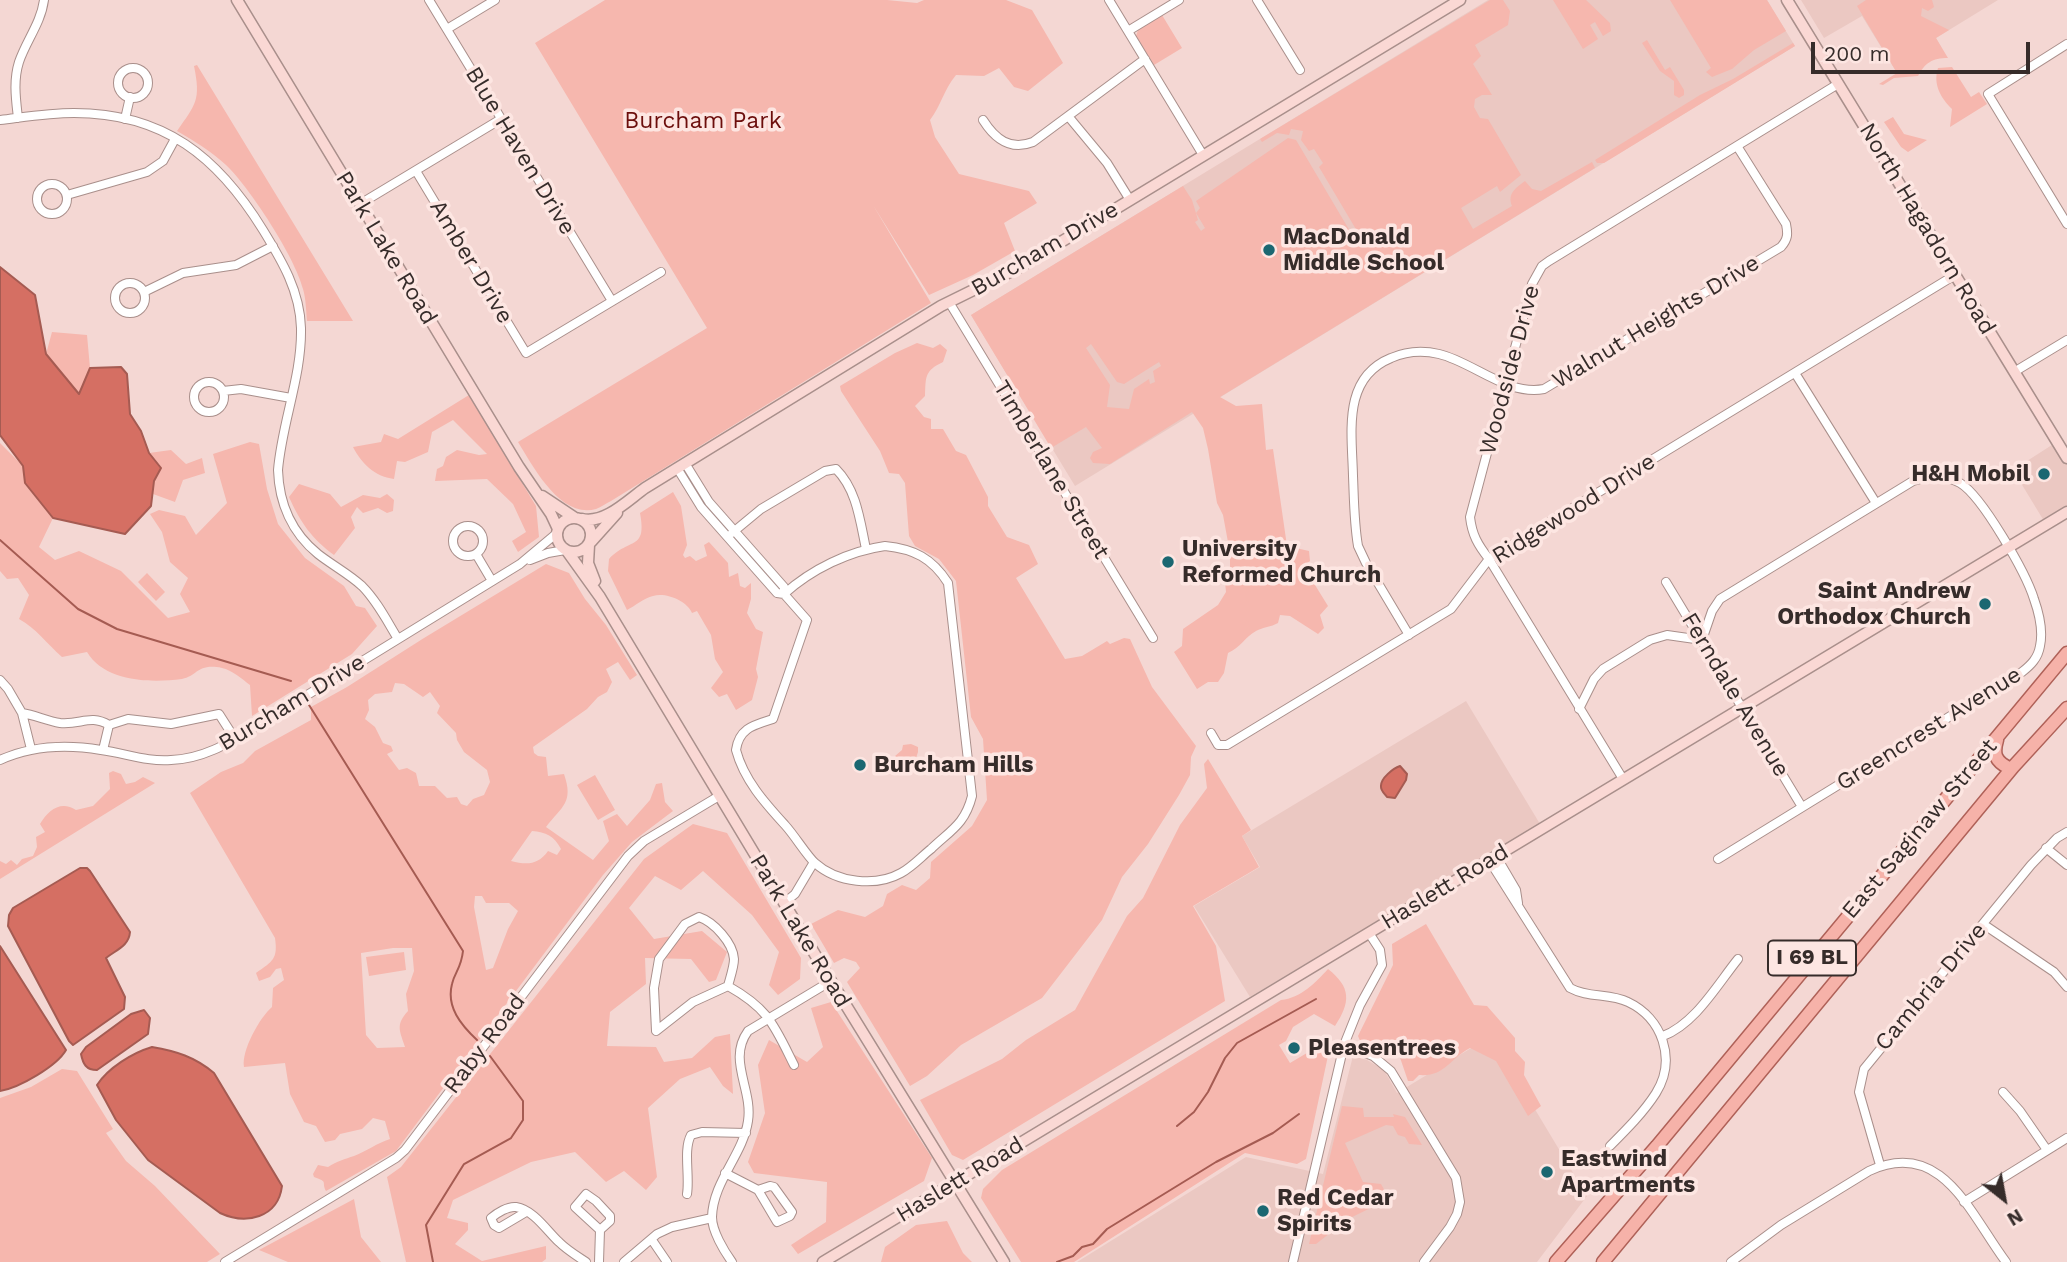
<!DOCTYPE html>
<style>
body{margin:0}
#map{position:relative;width:2067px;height:1262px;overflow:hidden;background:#f4d7d3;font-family:"Work Sans",sans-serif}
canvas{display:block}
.north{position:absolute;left:1969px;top:1164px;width:70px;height:70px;-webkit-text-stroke:5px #fde6e2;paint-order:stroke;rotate:149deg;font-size:19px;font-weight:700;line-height:28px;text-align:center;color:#362c2a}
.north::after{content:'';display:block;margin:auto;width:24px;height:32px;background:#362c2a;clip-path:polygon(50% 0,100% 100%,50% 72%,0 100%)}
.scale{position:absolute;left:1811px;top:42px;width:219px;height:32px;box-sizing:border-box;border:4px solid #362c2a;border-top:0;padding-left:9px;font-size:21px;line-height:24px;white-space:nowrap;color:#362c2a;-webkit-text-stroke:5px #fde6e2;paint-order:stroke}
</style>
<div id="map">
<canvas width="2067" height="1262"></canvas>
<div class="north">N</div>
<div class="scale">200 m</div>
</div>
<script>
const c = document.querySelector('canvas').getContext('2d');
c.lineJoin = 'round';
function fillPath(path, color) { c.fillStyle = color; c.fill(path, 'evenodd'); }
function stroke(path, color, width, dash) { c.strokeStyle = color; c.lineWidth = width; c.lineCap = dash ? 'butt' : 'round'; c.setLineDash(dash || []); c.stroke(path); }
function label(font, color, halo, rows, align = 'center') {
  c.font = font + ' "Work Sans",sans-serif'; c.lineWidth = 7; c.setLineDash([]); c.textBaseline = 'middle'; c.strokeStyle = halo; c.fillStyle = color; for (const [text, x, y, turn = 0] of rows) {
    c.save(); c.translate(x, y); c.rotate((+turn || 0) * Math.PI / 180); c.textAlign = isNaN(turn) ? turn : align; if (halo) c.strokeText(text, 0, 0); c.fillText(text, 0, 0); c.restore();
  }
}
fillPath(new Path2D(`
 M1488 0H1767L1795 46 1075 486 971 315Z
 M1801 0H1998L1936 38 1941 47 1897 73 1862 16 1824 38Z
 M2055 443 2067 462V507L2044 521 2013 470Z
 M1466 701 1540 824 1250 997 1194 906 1260 867 1242 836Z
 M1491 1036 1587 1196 1537 1262H1077L1246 1157 1323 1174 1353 1056 1367 1060 1384 1070 1397 1093Z`), '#ebc8c2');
fillPath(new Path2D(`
 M605 0H887L917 3 924 0H1006L1032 10 1063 63 1028 91 1014 87 999 68 984 76 956 75C944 89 941 106 930 120L935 137 959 174 1029 191 1037 203 1004 223 1015 251 973 275 929 295 873 205 931 303 611 501C607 503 601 507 596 509 560 519 533 466 518 442L707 328 535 43Z
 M1490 0H1503L1510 11 1508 25 1475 45 1481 56 1473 64 1492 95H1482L1475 99 1474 107 1480 118 1488 119 1521 175 1500 192 1497 186 1461 208 1473 229 1512 206C1507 193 1516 188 1525 181L1532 189 1541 191 1592 162 1595 168 1220 397 1236 406 1262 404 1266 450 1273 449 1287 546 1309 551 1310 561 1300 568 1303 578 1315 585 1328 606 1320 615 1324 628 1318 634 1290 616 1280 615 1278 623C1271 627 1263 627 1256 631 1245 637 1240 648 1228 653L1224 673 1218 682H1208L1197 689 1174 652 1182 646 1183 629 1218 605 1226 592 1225 582 1230 570V553L1223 515 1217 503 1208 449 1203 428 1192 412 1110 464 1093 463 1090 458 1093 452 1102 448 1086 427 1051 448 971 315 1183 186 1192 200 1198 220 1195 222 1201 231 1205 228 1196 213 1200 208 1196 201 1288 138 1296 140 1354 238 1360 236 1319 167 1323 163 1314 149 1309 151 1301 140 1303 131 1291 129 1289 135 1277 133 1262 142 1260 139ZM1091 344 1117 382 1124 384 1159 362 1161 366 1153 371 1155 382 1150 384 1149 379 1134 389 1129 409 1107 407 1110 385 1086 348Z
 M1553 0H1586L1610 23 1611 31 1603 36 1595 22 1590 25 1598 39 1583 49Z
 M1670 0H1767L1786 31 1754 50 1732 69 1712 77 1706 72 1711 68Z
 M1866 0H1932L1934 7 1928 11 1922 8 1921 16 1949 30 1936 38 1948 58C1932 58 1925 63 1918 76L1894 78 1883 85 1879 84 1897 73 1857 6Z
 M1162 15 1182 48 1154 65 1136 36 1138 30Z
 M1647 40 1665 70 1670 67 1684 90V95L1679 98 1674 95V81L1660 71 1642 43Z
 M1793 43 1795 46 1604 163H1597L1595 160 1700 95 1733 79Z
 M197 65 353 321H307C306 310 306 299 303 289 295 257 250 188 226 165 211 151 194 141 177 131 196 104 201 100 194 66Z
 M1952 67 1971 97 1979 92 1987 104 1950 127 1952 109C1940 97 1933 84 1938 68Z
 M1893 117 1904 134 1927 140 1908 152 1901 147 1884 122Z
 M52 332 87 335 90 368 79 395 46 354Z
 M917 343 933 348 940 344 947 350 943 362C924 371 926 377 925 396L915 406 924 417 931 419V429H943L956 451 966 455 988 497V506L1007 537 1029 545 1038 564 1016 578 1065 659 1082 656 1107 641 1110 644 1124 638 1130 639 1152 687 1196 746 1191 757 1190 775 1179 795 1148 844 1122 877 1102 920 1042 998 961 1045 927 1076 910 1086 847 982 860 968 856 962 844 958 834 963 811 924 838 910 865 917 883 906 887 894 902 885 916 890 930 878 931 862 972 826 987 800 983 739 971 717 956 581 939 559 915 546 909 536 905 483 899 474 889 473 880 451 841 391 840 386 895 353Z
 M469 395 536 506 539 537 518 552 512 541 526 532 513 504 487 479 435 481 437 469 443 466 446 457 457 450 479 455 487 454 453 420 432 432 428 452 405 462 397 461 394 479C374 476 362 464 353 447L381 442 384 434 398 439Z
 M250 442 259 444 267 489 278 524 305 558 344 586 356 606 365 608 377 626 352 654 252 716 250 685C242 679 232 670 222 668 197 663 198 676 182 679 150 683 105 682 87 652L62 657C47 644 36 628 19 619L29 595 18 578 7 579 0 571V443L23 466 25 483 53 518 39 547 55 560 79 551 121 571 168 618 190 612 180 594 188 578 170 562 162 532 150 514 159 510 185 516 196 535 227 503 213 454Z
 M171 450 186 464 202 458 205 473 183 480 175 502 153 494 154 481 149 453Z
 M299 484 330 494 341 507 363 495 380 498 387 494 394 500 393 511 387 513 378 508 363 513 357 507 351 517 355 528 334 555C312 539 300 522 289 497Z
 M673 492 681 506 687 545 683 555 685 558 690 556 696 561 707 556 704 545 709 542 728 563 729 577 738 573 740 586 745 588 751 583V599L747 613 756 629 763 632 756 669 758 677 752 700 736 710 727 694 719 697 711 688 723 672 715 659 711 635 697 611 692 613C687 601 666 592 653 596 644 598 635 606 627 610L608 571 609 559C630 537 647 551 640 513Z
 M546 564 569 573 585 599 606 625 637 675 630 680 618 662 606 669 612 682 607 692 598 697 587 709 533 747 534 753 538 756 546 757 548 776 564 774C574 803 562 806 546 827L593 860 609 841 603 821 617 814 627 826 650 800 656 784 662 783 665 802 673 811 632 842 603 875 396 1151 326 1191C321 1182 329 1182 314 1177L313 1174 318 1165 328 1167C337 1161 345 1159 354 1156 367 1151 377 1143 390 1139L385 1121 373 1118 362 1129 340 1134 335 1140 325 1142 316 1126 304 1122 290 1094 285 1063 244 1067C241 1051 260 1017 272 1007L273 988 284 980 281 968 276 969 270 977 259 981 256 973C273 961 278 959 275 938L190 793 221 772 243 763 255 751 311 720V707L347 687 424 638ZM395 683 404 684 423 697 430 692 440 706 437 713 456 733 457 740 464 752 487 770 490 782 484 795 473 799 467 806 461 804 457 797 447 798 435 786H419L416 773 407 768 399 770 387 754 393 751 391 746 383 743 375 727 365 719 369 710 368 700 375 694 392 692ZM532 831C546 832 554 836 561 849L557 855 548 851C538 865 527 865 511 861ZM475 896H482L486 903H509L518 911 508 929 493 968 486 970 474 907ZM393 948H412L414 971 406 994 408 1011C395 1025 400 1031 405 1047L377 1048 366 1035 361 953Z
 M147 573 165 592 156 601 138 582Z
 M911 744 918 747V752L914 764 904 767 895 756 902 750 903 745Z
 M1208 759 1251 830 1242 836 1259 867 1193 906 1216 946 1225 1001 963 1160 952 1155 920 1100 1002 1059 1026 1040 1075 1010 1127 916 1143 898 1180 825 1207 788 1204 764Z
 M113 771 121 774 126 784 135 782 143 777 155 783 0 879V861L6 864 11 860 17 865 22 859 33 856 37 847 36 837 45 832 40 824C48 810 61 800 76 810L93 806 110 789 109 773Z
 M595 775 615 810 598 820 577 785Z
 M693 824 727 833 801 958 800 979 778 995 769 985 779 952 752 915 703 871 681 890 655 876 629 908 654 939 702 931 727 952 716 980 709 982 691 959 645 958 646 984 610 1012 607 1046 656 1047 664 1062 692 1058 715 1037 730 1034 733 1094 723 1086 710 1067 680 1079 648 1108 657 1177 646 1190 624 1171 606 1182 575 1152 531 1162 453 1200 447 1218 468 1223V1230L455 1244 482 1261 546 1246V1259L542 1262H406L387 1177 401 1167 644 859Z
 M1426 924 1474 1005 1487 1006 1515 1038V1051L1525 1062 1524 1075 1541 1106 1528 1116 1496 1061 1470 1048C1449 1059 1445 1077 1419 1075L1413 1081H1408L1394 1040 1361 1043 1358 1036 1393 965 1392 944Z
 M404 952 406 970 369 976 366 957Z
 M1328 969C1351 987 1351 1002 1335 1026L1314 1014 1293 1027 1286 1041 1279 1045 1290 1063 1312 1050 1329 1051 1306 1159 1297 1164 1245 1153 1074 1262H1021L981 1198 983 1189 1002 1170 1281 1000C1301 998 1315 983 1328 969Z
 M831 1002 932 1158 924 1181 798 1254 791 1245 826 1222 827 1182 754 1173 748 1162 765 1113 758 1065 769 1040 807 1062 823 1047 811 1008Z
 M62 1069 77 1071 113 1129 106 1133 126 1161 155 1186 220 1254 207 1262H0V1098L31 1087Z
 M1342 1106 1363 1108 1364 1117H1394L1393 1114 1405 1117 1422 1145 1409 1144 1405 1137 1398 1135 1393 1126 1386 1125 1345 1143 1363 1182 1381 1184 1386 1193 1383 1202 1348 1219 1316 1244H1309Z
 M354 1199 361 1237 381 1262H288L259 1250Z
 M947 1221 963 1253 972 1262H881L885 1247 916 1225Z`), '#f6b7ae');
const water = new Path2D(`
 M0 267 35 295 46 354 79 394 90 368 121 367 127 374 130 414 141 431 149 453 161 468 154 481 151 506 125 534 53 518 25 483 23 466 0 435Z
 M1400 766 1407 774 1406 780 1395 798 1387 797C1385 794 1381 791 1381 787 1380 778 1394 768 1400 766Z
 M80 868H87L90 871 130 932C129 946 116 950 106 958L125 997 124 1009 73 1045 69 1041 8 926 9 915 13 908Z
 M0 946 66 1050C57 1066 19 1088 0 1091Z
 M144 1010 150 1018 148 1034 97 1070C86 1070 83 1064 81 1054L86 1047 131 1014Z
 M152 1047C176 1051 195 1057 214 1073L282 1186C278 1218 246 1225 220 1213L148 1160 116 1120 97 1085C108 1068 132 1053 152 1047Z`);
fillPath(water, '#d56f63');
stroke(water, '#a55b52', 2);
stroke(new Path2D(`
 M0 540 78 609 117 629 291 681
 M309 705 463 951C461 969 455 971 452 984 446 1007 461 1025 477 1040
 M1177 1126 1194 1112 1208 1092 1225 1058 1237 1043 1316 999
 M433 1262 426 1225 464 1164 511 1138 523 1120V1101L490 1056
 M1057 1262 1073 1256 1082 1247 1093 1244 1107 1229 1216 1162 1273 1133 1299 1114`), '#a55b52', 2);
const street = new Path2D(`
 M429 0 612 301
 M1109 0 1203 155
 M1257 0 1300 70
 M447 29 495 0
 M1128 31 1179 0
 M2067 44 1988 94 2067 224
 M118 83a15 15 0 1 1 30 0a15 15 0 1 1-30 0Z
 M1068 116 1107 163 1130 200
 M18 118C16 100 13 81 19 62 26 41 41 23 44 0
 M125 119 130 97
 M0 120C25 117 49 113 74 113 164 113 218 157 263 230 282 261 300 291 301 328 302 376 282 422 278 470 279 503 292 533 318 554 332 565 349 574 362 586 377 601 387 621 398 639
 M983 120C995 139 1010 151 1033 142L1145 59
 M416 171 526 353 661 272
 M37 199a15 15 0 1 1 30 0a15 15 0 1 1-30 0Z
 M67 195 147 172 163 161 175 139
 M360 204 501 119
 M115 298a15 15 0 1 1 30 0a15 15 0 1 1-30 0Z
 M144 292 183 273 236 265 273 246
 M949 302 1153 638
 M2014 372 2067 340
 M1795 373 1876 503
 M194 397a15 15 0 1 1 30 0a15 15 0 1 1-30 0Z
 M223 391 241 389 291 398
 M677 468 701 507 777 593 784 594V587L709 502 685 463
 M453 541a15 15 0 1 1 30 0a15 15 0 1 1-30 0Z
 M732 533 761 509 825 471 836 469C857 490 860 521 866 549
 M885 546C914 549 932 558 948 583L972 796C965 824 951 830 931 849 921 857 912 867 901 873 876 887 837 883 815 863 807 856 795 836 785 825 765 803 744 780 736 750 739 728 754 725 773 719L807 620 784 594C812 569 849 551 885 546Z
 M476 554 492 581
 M530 560 548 553 565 550
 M1666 582 1802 807
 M1409 635 1366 563 1358 546C1354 523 1354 499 1353 476 1352 432 1342 378 1391 358 1407 351 1422 350 1439 354 1473 362 1507 396 1544 389L1781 247C1788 239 1788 234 1786 224L1737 146
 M0 680 8 689 22 713C35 715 47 721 60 723 81 725 90 714 109 725L128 719 171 724 219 714 235 739
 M1579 709 1594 679 1603 669 1650 640 1667 635 1702 640 1712 611 1720 599 1913 481C1930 476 1944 474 1960 483 1982 496 2026 573 2034 599 2039 613 2043 632 2040 646 2038 658 2031 665 2022 672L1718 859
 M22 713 31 749
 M1211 733 1218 745H1227L1451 609 1489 559 1955 275
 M103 750 109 725
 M0 760C33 745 66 744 101 750 125 753 147 762 171 760 202 759 227 744 252 729L520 564 557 533
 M1623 779 1489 559C1478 545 1472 535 1470 517L1532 284 1542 266 1549 261 1838 84
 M2046 848 2067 865
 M1496 856 1516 890 1518 903
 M1489 860 1570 988C1588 998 1610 993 1628 1002 1662 1018 1677 1059 1656 1093 1644 1112 1626 1130 1610 1146
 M784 903 795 894 814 862
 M699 917C714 922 733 943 734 959 734 967 730 978 728 986L693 1002 656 1031 654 988 659 959 685 924Z
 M1983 924 2054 972 2067 987
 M728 986C769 1009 774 1025 794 1065
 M1663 1036C1695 1024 1717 985 1738 959
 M1344 1045 1373 1056 1391 1071 1456 1178 1460 1202 1457 1214 1450 1227 1424 1262
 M2003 1092 2020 1111 2047 1150
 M1880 1165 1859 1092 1864 1069 2031 865 2057 838 2067 832
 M725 1173 758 1190 777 1222 790 1216 792 1212 774 1187 770 1186 758 1190
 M687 1194C690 1176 683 1150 691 1135L702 1132 746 1133
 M1964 1202 2067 1138
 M526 1212 499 1228 494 1225 491 1218C497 1213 508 1206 516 1207 534 1210 547 1231 559 1242 567 1250 577 1256 586 1262
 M652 1240 667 1262
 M225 1262 396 1158 405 1150 628 856 644 841 719 796
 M599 1262 600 1230 610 1221V1216L596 1201 586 1194 575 1207 600 1230
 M624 1262 657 1234 672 1227 712 1218
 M732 1262C724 1251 712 1231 712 1217 713 1181 743 1155 748 1121 753 1089 727 1060 748 1031L831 981
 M1293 1262 1344 1045 1360 1005 1382 965 1380 950 1369 933
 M1731 1262 1781 1225 1869 1171C1942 1137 1970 1214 2006 1262`);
const secondary = new Path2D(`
 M237 0 519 467 551 514 558 529
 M1787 0 2067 458
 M542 496 575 518
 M557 535a17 17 0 1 1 34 0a17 17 0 1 1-34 0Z
 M582 519C605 524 628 500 645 488L941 306 1018 268 1460 0
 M591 542 617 513
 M589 545 588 563 595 581
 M567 551 600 597 831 981 1004 1262
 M823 1262 2067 512`);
const primary = new Path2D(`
 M1997 740C1993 754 1995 761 2009 768L2013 767
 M1556 1262 1657 1146 2067 653
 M1603 1262 2013 767 2067 708`);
stroke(street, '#a98f8b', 10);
stroke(secondary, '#a98f8b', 13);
stroke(primary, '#af6158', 15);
stroke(street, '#fff', 8);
stroke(secondary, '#fad8d4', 10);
stroke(primary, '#f6b2a9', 12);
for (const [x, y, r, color] of [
 [1269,250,7,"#1b6771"],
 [2044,474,7,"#1b6771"],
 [1168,562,7,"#1b6771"],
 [1985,604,7,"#1b6771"],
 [860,765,7,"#1b6771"],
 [1294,1048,7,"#1b6771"],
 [1547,1172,7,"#1b6771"],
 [1263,1211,7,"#1b6771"]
]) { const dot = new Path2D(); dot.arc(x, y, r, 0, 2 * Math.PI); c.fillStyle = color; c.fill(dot); stroke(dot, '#fde6e2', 2.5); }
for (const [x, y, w] of [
 [1812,958,88]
]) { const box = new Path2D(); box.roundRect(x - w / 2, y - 17.5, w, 35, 5); c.fillStyle = '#fde6e2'; c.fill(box); stroke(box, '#362c2a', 2); }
label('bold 21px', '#362c2a', null, [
 ["I 69 BL",1812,958]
]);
label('23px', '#6c0e0c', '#fde6e2', [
 ["Burcham Park",703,121]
]);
label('23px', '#362c2a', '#fde6e2', [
 ["Blue Haven Drive",520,151,59],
 ["North Hagadorn Road",1927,229,59],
 ["Park Lake Road",386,248,59],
 ["Burcham Drive",1045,249,-30],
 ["Amber Drive",471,262,59],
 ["Walnut Heights Drive",1656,322,-31],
 ["Woodside Drive",1510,370,-75],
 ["Timberlane Street",1051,470,59],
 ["Ridgewood Drive",1574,509,-32],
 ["Ferndale Avenue",1735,695,59],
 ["Burcham Drive",292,703,-31],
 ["Greencrest Avenue",1929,729,-32],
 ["East Saginaw Street",1920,829,-50],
 ["Haslett Road",1445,887,-31],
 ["Park Lake Road",800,931,59],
 ["Cambria Drive",1931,987,-50],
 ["Raby Road",485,1044,-53],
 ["Haslett Road",960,1180,-31]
]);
label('bold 23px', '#362c2a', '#fde6e2', [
 ["MacDonald",1283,237],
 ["Middle School",1283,263],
 ["H&H Mobil",2030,474,"right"],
 ["University",1182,549],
 ["Reformed Church",1182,575],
 ["Saint Andrew",1971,591,"right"],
 ["Orthodox Church",1971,617,"right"],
 ["Burcham Hills",874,765],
 ["Pleasentrees",1308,1048],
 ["Eastwind",1561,1159],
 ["Apartments",1561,1185],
 ["Red Cedar",1277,1198],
 ["Spirits",1277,1224]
], 'left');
</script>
